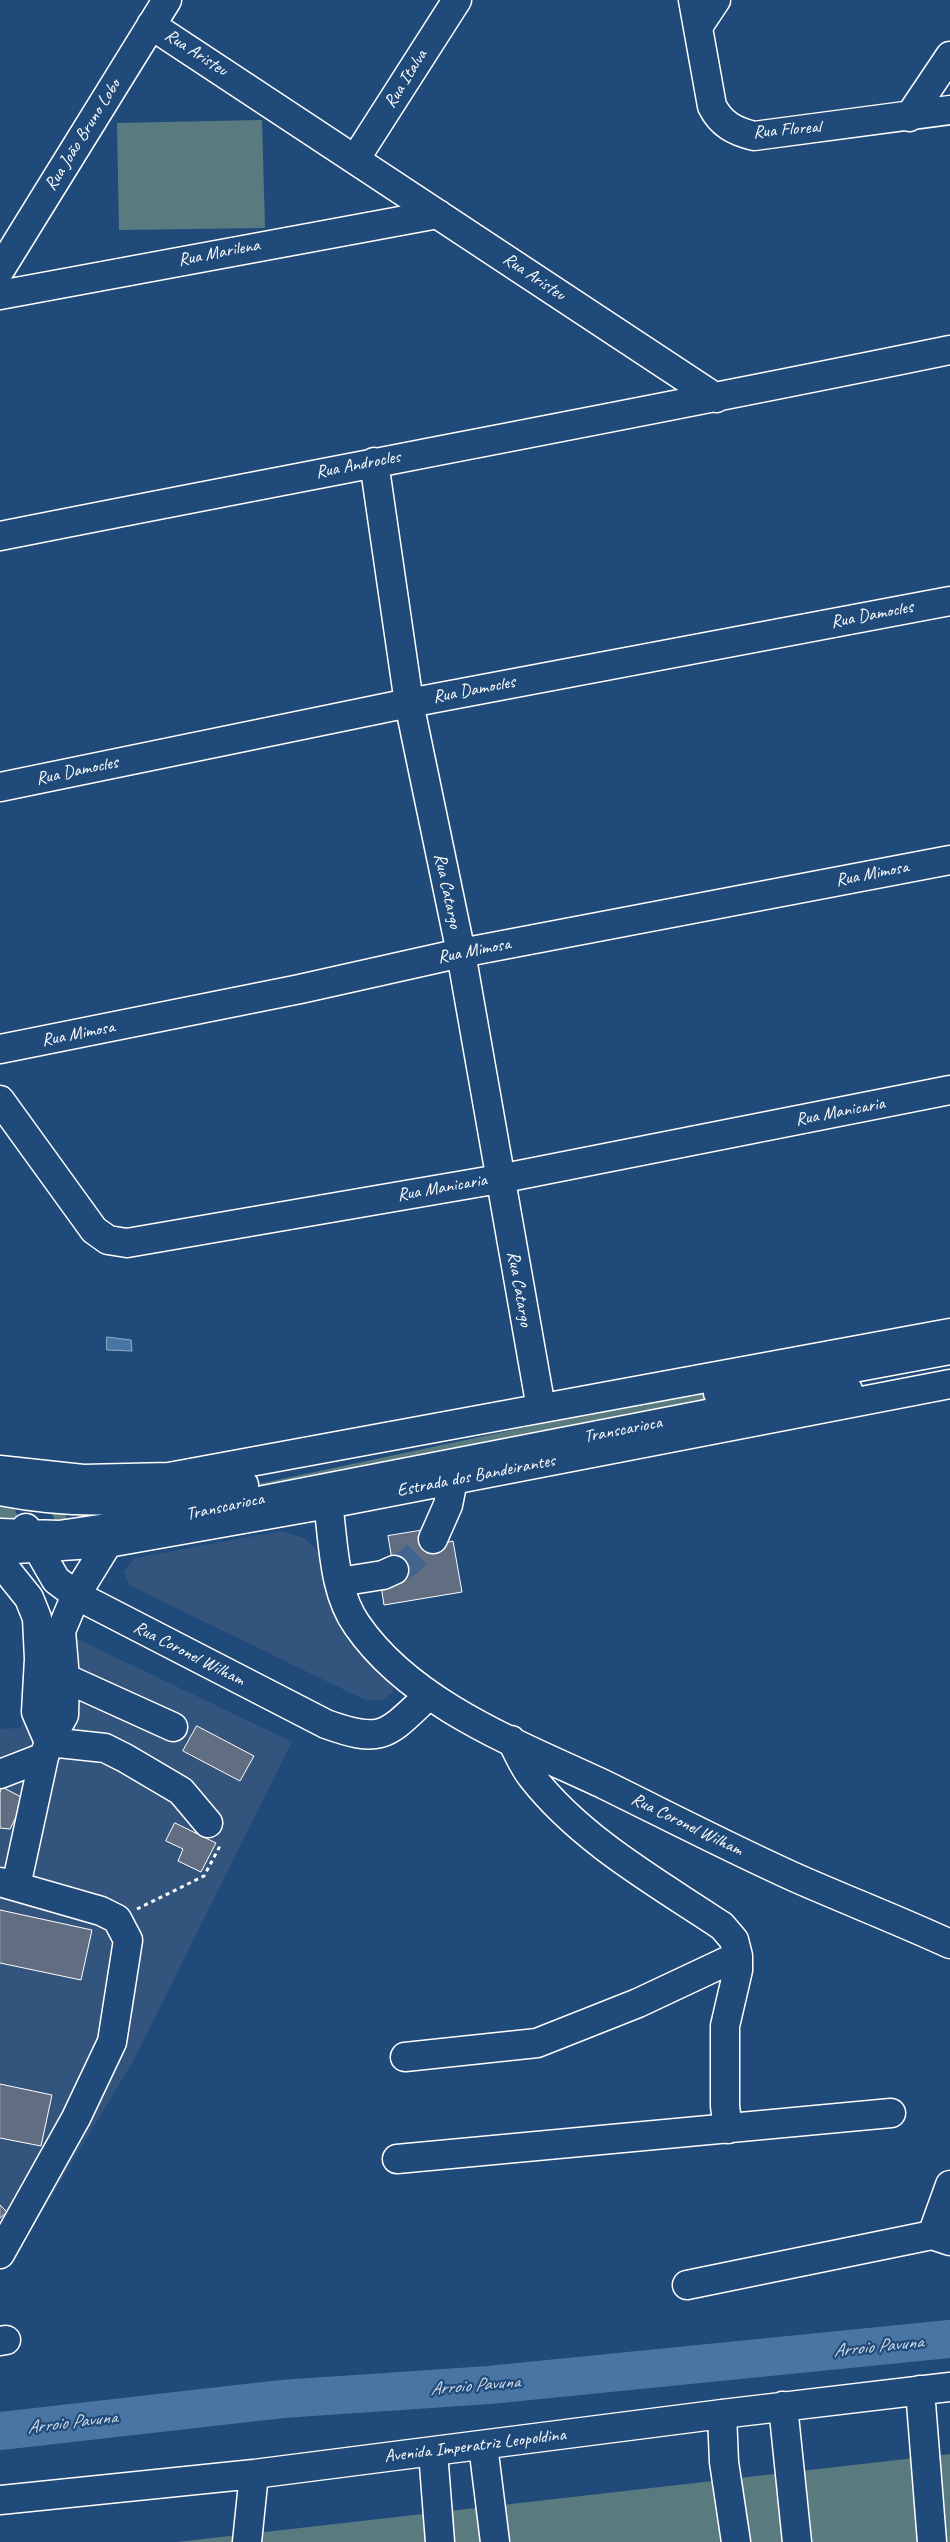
<!DOCTYPE html>
<meta charset="utf-8">
<style>
body{margin:0}
canvas{display:block;background:#1f4a7a}
</style>
<canvas width="950" height="2542"></canvas>
<script>
const c = document.querySelector('canvas').getContext('2d');
c.lineJoin = 'round';
function fillPath(path, color) { c.fillStyle = color; c.fill(path, 'evenodd'); }
function stroke(path, color, width, dash) { c.strokeStyle = color; c.lineWidth = width; c.lineCap = dash ? 'butt' : 'round'; c.setLineDash(dash || []); c.stroke(path); }
function label(font, color, halo, rows, align = 'center') {
  c.font = font + ' Caveat,sans-serif'; c.lineWidth = 4.5; c.setLineDash([]); c.textBaseline = 'middle'; c.strokeStyle = halo; c.fillStyle = color; for (const [text, x, y, turn = 0] of rows) {
    c.save(); c.translate(x, y); c.rotate((+turn || 0) * Math.PI / 180); c.textAlign = isNaN(turn) ? turn : align; if (halo) c.strokeText(text, 0, 0); c.fillText(text, 0, 0); c.restore();
  }
}
fillPath(new Path2D(`
 M281 1531 304 1538 323 1556 393 1678V1692L381 1701 365 1700 129 1585 124 1572 135 1558Z
 M31 1628 61 1631 292 1742 132 2063 10 2265 0 2266V1729L21 1728Z`), '#33547c');
fillPath(new Path2D(`
 M262 120 265 228 119 230 117 123Z
 M950 1344V1365L747 1405 80 1522 78 1512 230 1490 541 1424Z
 M0 1499 11 1501 25 1533 0 1531Z
 M44 1499H58L69 1523 56 1522Z
 M950 2454V2542H177Z`), '#597b80');
const water = new Path2D(`
 M107 1337 131 1340 132 1351 107 1350Z`);
fillPath(water, '#4975a4');
stroke(water, '#92acc8', 1);
stroke(new Path2D(`
 M0 2431 282 2399 489 2385 950 2339`), '#4975a4', 38);
const building = new Path2D(`
 M431 1529 434 1545 453 1541 462 1592 384 1605 381 1586 396 1584 388 1536Z
 M197 1726 254 1756 240 1781 183 1751Z
 M2 1787 25 1799 10 1829 0 1828V1793Z
 M175 1823 216 1843 201 1872 178 1861 183 1849 166 1841Z
 M0 1910 92 1930 81 1980 0 1963Z
 M0 2084 52 2095 41 2146 0 2138Z
 M0 2205 7 2212 0 2218Z`);
fillPath(building, '#616d81');
stroke(building, '#fff', 1);
stroke(new Path2D(`
 M394 1570 409 1562 433 1539`), '#41658e', 28, [28, 14]);
const minor = new Path2D(`
 M693 0 712 106C721 124 734 131 754 136L950 110
 M151 25 716 398
 M698 27 716 0
 M909 117 950 56
 M356 158 457 0
 M0 270 167 0
 M0 295 438 214
 M374 462 409 703 461 953 541 1408
 M0 536C317 473 634 415 950 350
 M0 787 409 703 950 601
 M0 1049 300 989 461 953 950 860
 M0 1100 94 1230 108 1240 127 1243 499 1179 950 1090
 M718 1393 950 1350
 M0 1491C82 1508 162 1500 244 1485
 M328 1504C334 1544 333 1591 357 1625 412 1705 520 1745 605 1785 668 1816 730 1848 794 1877 846 1900 898 1920 950 1944
 M26 1528 56 1580 76 1595 326 1724C384 1745 387 1734 429 1695
 M0 1533 59 1535 161 1520 743 1407 848 1390
 M433 1539 448 1505 453 1480
 M0 1562 29 1598 37 1618 39 1659 36 1712 49 1742
 M339 1582 383 1575 394 1570
 M65 1678 173 1727
 M511 1740C518 1752 523 1766 532 1777 581 1840 656 1882 722 1926L734 1940 738 1956V1970L725 2026V2106L728 2129
 M49 1742 105 1748 125 1758 181 1791 208 1823
 M0 1774 44 1757
 M0 1882 101 1911 117 1919 128 1940 112 2042 76 2118 0 2254
 M16 1886 44 1757 49 1742 64 1715 65 1678 61 1631 76 1595
 M405 2057 537 2043 638 2003 738 1956
 M397 2159 891 2113
 M932 2235 950 2185
 M687 2285 932 2235 950 2241
 M0 2341 6 2340
 M920 2390 932 2542
 M783 2406 797 2542
 M722 2414 724 2462 736 2542
 M483 2445 495 2542
 M433 2452 440 2542
 M0 2500 254 2474 722 2414 950 2387
 M247 2542 254 2474`);
const major = new Path2D(`
 M0 1470 83 1479 169 1477 950 1333
 M0 1550 108 1543 328 1504 950 1384
 M76 1595 108 1543`);
stroke(minor, '#fff', 31);
stroke(major, '#fff', 31);
stroke(new Path2D(`
 M137 1909 204 1876 221 1844`), '#fff', 3, [4, 4]);
stroke(minor, '#1f4a7a', 28);
stroke(major, '#1f4a7a', 28);
label('18px', '#fff', '#1f4a7a', [
 ["Rua Aristeu",196,53,33],
 ["Rua Italva",406,79,-58],
 ["Rua Floreal",787,130,-5],
 ["Rua João Bruno Lobo",83,135,-58],
 ["Rua Marilena",219,253,-11],
 ["Rua Aristeu",534,277,34],
 ["Rua Androcles",358,465,-11],
 ["Rua Damocles",872,615,-11],
 ["Rua Damocles",474,690,-11],
 ["Rua Damocles",77,771,-12],
 ["Rua Mimosa",872,874,-11],
 ["Rua Catargo",447,891,78],
 ["Rua Mimosa",474,951,-11],
 ["Rua Mimosa",78,1034,-11],
 ["Rua Manicaria",840,1112,-11],
 ["Rua Manicaria",442,1188,-10],
 ["Rua Catargo",519,1289,80],
 ["Transcarioca",623,1430,-11],
 ["Estrada dos Bandeirantes",476,1476,-11],
 ["Transcarioca",225,1507,-12],
 ["Rua Coronel Wilham",189,1654,27],
 ["Rua Coronel Wilham",687,1825,26],
 ["Avenida Imperatriz Leopoldina",475,2446,-7]
]);
label('italic 19px', '#d2dce8', '#1f4a7a', [
 ["Arroio Pavuna",878,2347,-6],
 ["Arroio Pavuna",475,2386,-5],
 ["Arroio Pavuna",72,2423,-7]
]);
</script>
